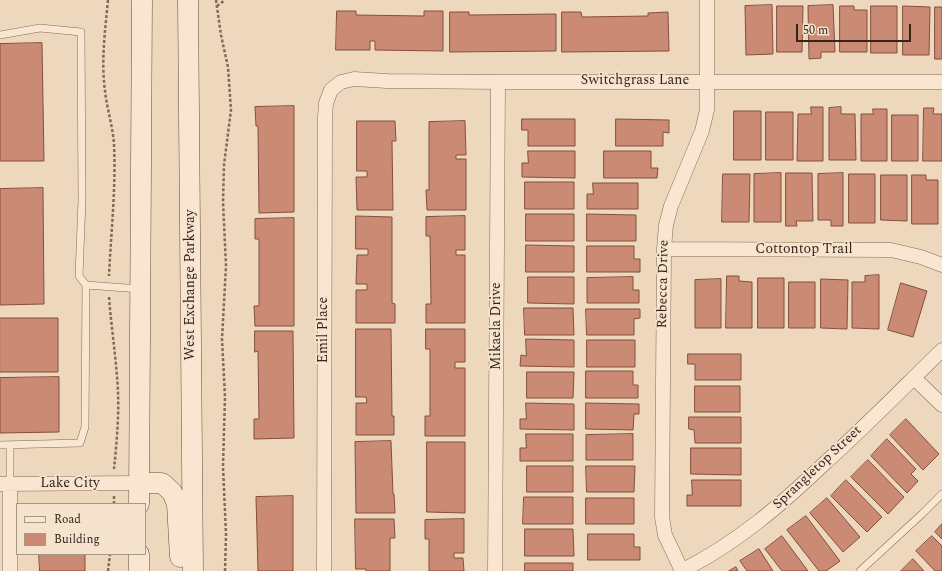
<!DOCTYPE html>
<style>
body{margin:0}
#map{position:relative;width:942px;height:571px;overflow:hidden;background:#edd8bd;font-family:Spectral,serif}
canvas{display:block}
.legend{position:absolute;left:16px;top:503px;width:130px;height:52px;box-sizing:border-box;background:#f5e3cd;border:1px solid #a89786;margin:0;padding:5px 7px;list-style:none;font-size:12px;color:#34241b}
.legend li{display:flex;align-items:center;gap:8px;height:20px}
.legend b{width:20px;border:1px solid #a89786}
.scale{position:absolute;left:796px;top:24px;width:115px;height:18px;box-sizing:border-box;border:2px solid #34241b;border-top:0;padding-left:5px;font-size:12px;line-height:14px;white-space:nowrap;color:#34241b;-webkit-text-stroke:3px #f5e3cd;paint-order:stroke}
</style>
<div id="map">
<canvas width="942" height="571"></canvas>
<ul class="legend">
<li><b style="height:5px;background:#f8e6d0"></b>Road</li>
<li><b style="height:11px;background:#cb8a73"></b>Building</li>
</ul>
<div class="scale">50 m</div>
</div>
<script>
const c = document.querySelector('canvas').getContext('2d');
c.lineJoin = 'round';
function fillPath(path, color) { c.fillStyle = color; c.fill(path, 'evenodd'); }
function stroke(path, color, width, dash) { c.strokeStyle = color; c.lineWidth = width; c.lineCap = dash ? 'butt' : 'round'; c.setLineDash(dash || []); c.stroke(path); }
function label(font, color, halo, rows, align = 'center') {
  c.font = font + ' Spectral,serif'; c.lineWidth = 3.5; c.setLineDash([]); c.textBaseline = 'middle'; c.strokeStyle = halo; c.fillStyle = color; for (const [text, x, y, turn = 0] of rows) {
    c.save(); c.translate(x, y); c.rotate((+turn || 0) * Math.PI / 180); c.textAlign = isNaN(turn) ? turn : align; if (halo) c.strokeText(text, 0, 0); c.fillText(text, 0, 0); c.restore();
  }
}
const building = new Path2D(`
 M772 5 773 54 746 55 745 6Z
 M833 5 835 52H821V58L809 59 808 6Z
 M777 6H803L802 52H777Z
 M840 6H854V10H867V52H840Z
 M871 6H897V53H871Z
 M903 6 930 7 929 55H903Z
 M935 7H942V59H935Z
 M337 11H356V15L424 16V11H443V51L375 50V41H370V50H336Z
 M450 12H469V15L556 14V51L450 52Z
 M562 12H581L582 17 648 16V13L668 12 669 51 562 52Z
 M42 43 44 161H0V44Z
 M294 106V212L259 213 258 126H256L255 107Z
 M811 107H823V161H797L798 114H811Z
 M841 107V114H855L856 160H829V108Z
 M924 108H934L933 114H942V161H923Z
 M873 109H887V161H861V114H873Z
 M734 111H761V160H734Z
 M766 112H793V160H766Z
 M892 115H918V161H892Z
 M522 119H575V146H528V130H522Z
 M616 119 669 120V133L663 132V146H616Z
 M357 121H395L396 141H392L393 210H357L356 177H367V171H357Z
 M465 121 466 155H456V159H466V210H427L426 190H429V122Z
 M528 151H575V178L522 177V163H528Z
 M604 151H651V168H658L657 178H604Z
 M781 173V222H754V174Z
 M786 173H812L813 221H796L797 226H786Z
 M843 173V226H831V220H818V174Z
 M723 174H750L749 222H722Z
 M849 174H875V223H849Z
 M881 175H907V221L881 220Z
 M912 175H926V180H938V224H912Z
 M525 182H574V209H525Z
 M593 183H638V209H587V194H593Z
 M43 188 44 304 0 305V189Z
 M526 214H574V241H526Z
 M587 214 636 215V241H587Z
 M356 216 392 217V303L395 304V323H356V290H367V284H356L357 255H368V249H356Z
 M465 216V250H456V255H465V323H426V304H431L430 236H426V217Z
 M294 218V326H255L254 306H259V239H255V219Z
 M526 245 574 246V272H526Z
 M587 246H634V259H640V272H587Z
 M879 275V329L852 328V282H865V276Z
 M727 276H739V281L752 282V328H726Z
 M528 277H574V304L528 303Z
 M633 277V290H639V303H587V278Z
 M758 278H784V328H758Z
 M721 279V328H695V280Z
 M821 279 848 280 847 329 821 328Z
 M789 282H815V328H789Z
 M901 283 927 291 913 337 888 330Z
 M524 308H573L574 335H525Z
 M586 309H640V318L634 319V335H587Z
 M0 318H58V372H0Z
 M356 329H391L392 416H394V435H356V403H367L366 397H356Z
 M426 329H465V362H455V368H465V436H425V416H430V349H426Z
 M255 331H293L294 438 254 439V419H259L258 351 255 352Z
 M526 339 574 340V367L520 366 521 355 526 356Z
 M587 340H635V367H587Z
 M688 354H741V380H695V364H688Z
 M586 371H633V385H638V398H586Z
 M527 372H574L573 398H527Z
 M59 377V432L0 433V378Z
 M695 386H740V412H695Z
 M526 403 574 404V430L520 429V419H526Z
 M586 403 639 404V414H634L633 430 586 429Z
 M689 417H741V443H695L694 430 689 429Z
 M906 419 939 454 923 470 890 435Z
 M526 434H573V461H520V448H526Z
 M633 434V460H586V435Z
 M887 439 916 469 911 474 918 481 907 493 871 456Z
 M391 441 393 494H394L395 513H356L355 442Z
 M427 442H465V513L427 512Z
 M691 448H741V475L691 474Z
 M868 460 904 497 888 514 851 477Z
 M527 466H573V492H527Z
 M586 466H635L634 492H587Z
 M692 480H741V506H687V495H692Z
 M846 480 882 517 867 532 831 496Z
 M293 496V571H258L256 497Z
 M524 497H573V524H523Z
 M586 498H634V524H586Z
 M827 498 860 537 843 552 810 513Z
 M806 516 840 561 826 571H819L787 530Z
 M355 519H394L395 538H390V571H366V569H356Z
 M464 519V553H454V558H463L464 571H429V539H425V520Z
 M942 524V539L935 532Z
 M525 529H573L574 556H525Z
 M588 534H634V547H640V560H588Z
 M782 536 808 571H782L765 549Z
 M932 536 942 546V571H935L916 551Z
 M759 549 773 571H747L740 561Z
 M39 554H85V571H40Z
 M913 559 924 571H901Z
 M525 563H573V571H525Z
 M736 567 738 571H729Z`);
fillPath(building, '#cb8a73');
stroke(building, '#844e3d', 1);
const service = new Path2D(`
 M0 35 40 28 81 32 82 200 79 276 86 285 85 427 80 443 0 445
 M86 285 140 289
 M10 484V445
 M860 571 922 514 942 494`);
const minor = new Path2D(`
 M664 249 891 250 921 257 942 265
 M914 378 942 405
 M0 484 140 483
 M10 484V571
 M324 571 325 117 326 103 331 90 341 82 354 79 387 81 498 82H942
 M495 571 498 82
 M681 571C736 544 782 504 826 462 866 426 904 387 942 350
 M682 571 665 535 662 517 664 249 666 225 671 206 702 131 707 110V0`);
const secondary = new Path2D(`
 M188 0 193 571
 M140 483H162L172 492 177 504 180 557
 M139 504 142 0
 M139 571V554`);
stroke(service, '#856857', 8);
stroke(minor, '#856857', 15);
stroke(secondary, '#664a3a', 21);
stroke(new Path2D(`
 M108 0C105 31 101 61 105 91 107 109 113 127 114 145 116 189 111 232 109 276
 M216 0 221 35 228 67 231 110 224 165 223 202 226 266 222 339 225 397 223 466 226 535 225 571
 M217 6 225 0
 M109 297C111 324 115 350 117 377 120 408 117 439 114 469
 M114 504V496
 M108 571 110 554`), '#856857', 2.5, [3, 2]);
stroke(service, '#f8e6d0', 7);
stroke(minor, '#f8e6d0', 14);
stroke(secondary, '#f8e6d0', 20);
label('14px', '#34241b', '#f5e3cd', [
 ["Switchgrass Lane",635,81],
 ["Cottontop Trail",804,250],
 ["Rebecca Drive",664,284,-89],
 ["West Exchange Parkway",191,285,-90],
 ["Mikaela Drive",497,326,-90],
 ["Emil Place",324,330,-90],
 ["Sprangletop Street",818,468,-43],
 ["Lake City",70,484]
]);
</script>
